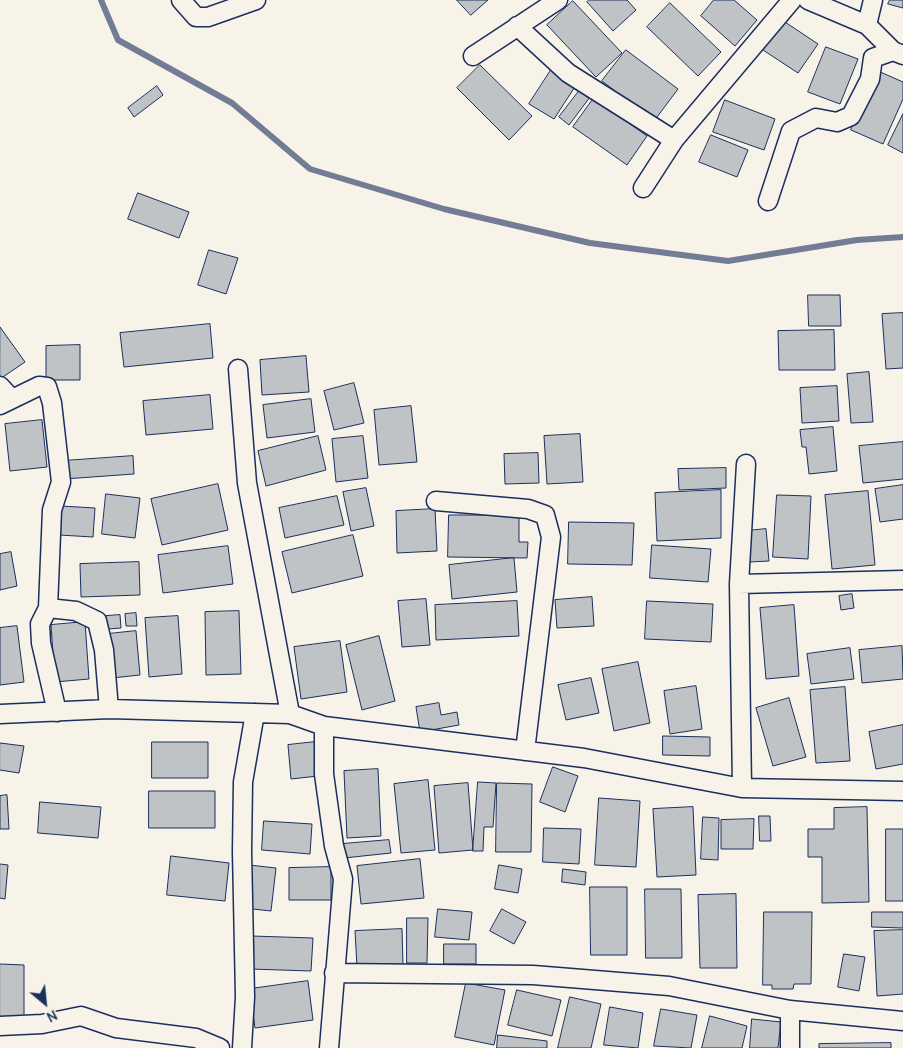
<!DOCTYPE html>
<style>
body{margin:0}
#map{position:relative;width:903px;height:1048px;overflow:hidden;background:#f7f3e8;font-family:Delius,sans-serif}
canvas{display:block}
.north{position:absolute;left:20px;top:978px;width:50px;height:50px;-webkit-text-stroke:4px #f7f3e8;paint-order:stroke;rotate:152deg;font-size:14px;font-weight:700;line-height:20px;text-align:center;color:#1b2f5e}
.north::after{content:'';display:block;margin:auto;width:18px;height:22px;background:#1b2f5e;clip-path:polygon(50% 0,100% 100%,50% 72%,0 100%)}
</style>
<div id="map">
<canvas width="903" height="1048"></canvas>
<div class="north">N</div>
</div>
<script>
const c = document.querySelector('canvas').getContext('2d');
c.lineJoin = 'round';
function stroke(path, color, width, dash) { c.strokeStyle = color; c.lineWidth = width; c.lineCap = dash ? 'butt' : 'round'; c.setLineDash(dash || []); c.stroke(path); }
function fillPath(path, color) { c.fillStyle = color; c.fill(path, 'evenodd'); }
stroke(new Path2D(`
 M101 0 118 40 232 103 310 169 444 209 590 243 728 261 857 240 903 237`), '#727c95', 6);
const building = new Path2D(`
 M457 0H488L471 15Z
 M589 0H627L636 10 613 31 587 2Z
 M714 0H734L757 20 735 46 701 16Z
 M890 0H903V8L888 4Z
 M573 1 622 53 596 77 547 25Z
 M670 3 721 52 698 76 647 27Z
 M782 20 818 44 798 73 763 50Z
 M826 47 858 59 840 104 808 92Z
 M626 50 678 89 654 121 602 81Z
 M480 65 532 116 509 140 457 88Z
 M553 67 578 82 554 119 529 104Z
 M878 71 903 82V99L883 144 851 130Z
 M157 86 163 95 134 117 128 108Z
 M583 86 593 93 569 125 559 117Z
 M594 98 647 136 627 165 573 127Z
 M725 100 775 119 764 150 713 132Z
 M903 114V153L888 145Z
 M711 135 748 150 737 177 699 162Z
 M138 193 189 212 179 238 128 219Z
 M209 250 238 258 226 294 198 285Z
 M808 295H840L841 326H809Z
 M903 313V368L886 369 882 314Z
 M210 324 213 358 124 367 120 333Z
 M0 327 25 362 0 379Z
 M834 330 835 370H779L778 331Z
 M80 345V380H46V346Z
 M306 356 309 392 262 395 260 360Z
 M869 372 873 422 851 423 847 374Z
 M354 383 364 423 334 430 324 391Z
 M837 386 839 421 802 423 800 388Z
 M210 395 213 429 146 435 143 401Z
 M311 399 315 432 267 438 263 405Z
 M411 406 417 462 379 465 374 410Z
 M42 420 47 467 10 471 5 424Z
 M833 427 837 471 809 474 806 447H802L800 430Z
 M580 434 583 482 547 484 544 436Z
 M318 436 326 470 266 486 258 451Z
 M363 436 368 478 336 482 332 439Z
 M903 442V479L863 483 859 446Z
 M538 453 539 483 505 484 504 454Z
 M133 456 134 474 64 479 63 461Z
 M726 468V488L679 490 678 469Z
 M218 484 228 530 162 545 151 499Z
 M903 485V519L880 522 875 489Z
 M366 488 374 526 351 531 343 492Z
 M721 490V538L657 541 655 493Z
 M868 491 875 565 832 569 825 495Z
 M106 494 140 498 135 538 102 534Z
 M777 495 811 496 808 559 773 557Z
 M337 496 344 525 285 538 279 508Z
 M61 506 95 508 93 537 59 535Z
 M435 509 437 551 397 553 396 511Z
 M449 515H519V542H528L527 558 448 557Z
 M569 522 634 523 632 565 568 564Z
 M766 529 769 561 749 562 747 531Z
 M353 535 363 576 292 593 282 552Z
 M652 545 711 549 708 582 650 578Z
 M228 546 233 584 163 593 158 555Z
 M11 552 17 586 0 590V554Z
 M514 558 517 592 452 599 449 565Z
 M139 562 140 595 81 597 80 564Z
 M852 594 854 608 841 610 839 596Z
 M592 597 594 626 557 628 555 600Z
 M426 599 430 645 402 647 398 601Z
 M517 601 519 636 436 640 435 605Z
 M647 601 713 604 711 642 645 639Z
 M794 605 799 676 766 679 760 608Z
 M239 611 241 674 206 675 205 612Z
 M136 613 137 626H126L125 614Z
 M120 615 121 628 108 629 106 616Z
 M178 616 182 674 149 677 145 618Z
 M85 622 89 679 55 682 51 625Z
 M17 626 24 682 0 685V628Z
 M136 631 140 675 112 678 108 634Z
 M379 636 395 701 362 710 346 645Z
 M340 641 347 692 301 699 294 647Z
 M902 646 903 679 862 683 859 650Z
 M850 648 854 679 811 684 807 654Z
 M638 662 650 723 614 731 602 669Z
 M591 678 599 713 566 720 558 685Z
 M696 686 702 729 670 734 664 691Z
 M845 687 850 761 816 763 810 690Z
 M789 698 806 757 773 766 756 708Z
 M439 703 441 715 457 712 459 725 420 732 416 707Z
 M903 725V764L876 769 869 732Z
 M663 736 710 737V756L663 755Z
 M152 742H208V778H152Z
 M315 742 318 776 291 779 288 745Z
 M0 743 24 746 19 773 0 770Z
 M553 767 578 776 565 812 540 802Z
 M378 769 381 836 347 838 344 771Z
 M428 780 435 850 401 853 394 784Z
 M478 782 496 783 493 827H484L483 851H473Z
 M468 783 473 850 439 853 434 786Z
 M497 783 532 784 531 852H496Z
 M149 791H215V828H149Z
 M7 795 9 829H0V796Z
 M599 798 640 801 636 867 595 865Z
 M40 802 101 807 98 838 38 833Z
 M693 807 696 875 657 877 653 809Z
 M867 807 869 902 822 903V857H808V829H834V808Z
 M759 816H770L771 841H760Z
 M703 817 719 818 718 860 701 859Z
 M754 819 753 849H721V820Z
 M264 821 312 824 310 854 262 850Z
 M544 828 581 829 579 864 543 862Z
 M886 829H903V901H886Z
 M389 840 391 853 344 858 342 844Z
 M171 856 229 863 225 901 167 895Z
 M420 859 424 898 361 904 357 866Z
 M0 864 8 865 5 899 0 898Z
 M249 865 276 868 271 911 244 908Z
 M499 865 522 869 518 893 495 889Z
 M331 867V900H289V868Z
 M563 869 586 872 585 885 562 882Z
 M590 887H627V955H591Z
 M645 889H681L682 958H646Z
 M736 894 737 968H700L698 895Z
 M438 909 472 912 469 940 435 937Z
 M502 909 526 922 514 944 490 931Z
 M764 912H812L811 984H794L793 989H772V985H763Z
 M872 912H903V928L872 927Z
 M407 918H428L427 963H407Z
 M402 929 403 965 357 967 355 931Z
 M903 930V994L877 996 874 931Z
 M252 936 313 938 311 971 250 969Z
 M444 944H476V964H444Z
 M844 954 865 957 859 991 838 987Z
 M0 964 24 965V1017H0Z
 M308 981 313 1020 255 1028 250 989Z
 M466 983 505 990 494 1045 455 1037Z
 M517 990 561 1000 552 1036 508 1025Z
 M570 997 601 1004 591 1048H558Z
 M610 1007 643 1013 638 1048 604 1045Z
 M661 1009 697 1015 691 1048 654 1046Z
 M710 1016 747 1026 742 1048H702Z
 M752 1019 781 1022 778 1048H750Z
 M498 1035 547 1041V1048H497Z
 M891 1043V1048H819V1044Z`);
fillPath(building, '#c0c3c5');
stroke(building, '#1b2f5e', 1);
const minor = new Path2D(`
 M181 0 196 17H208L256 0
 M808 0 867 25 893 51 903 55
 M867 25 873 0
 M517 26 568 73 674 140
 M473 56 558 0
 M643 188 674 140 792 0
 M768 201 791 131 816 118 837 122 851 116 870 79 873 58 893 51
 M238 369 247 483 290 714
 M0 386 12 399
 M0 405 39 386 47 387 52 403 61 482 52 510 48 608 40 624 41 643 57 712
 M436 501 528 509 545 515 551 537 525 751
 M739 584 903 580
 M48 608 76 611 97 621 104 650 109 709
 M0 714 109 709 290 714 324 726 584 758 742 788 903 791
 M324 726V774L334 846 343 879 329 1048
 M742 788 739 584 746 464
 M334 973 533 975 669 986 790 1010 903 1021
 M0 1026 42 1024 81 1016 116 1028 196 1038 220 1048
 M242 1048 245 997 242 851 243 782 255 713
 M790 1048V1010`);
stroke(minor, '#1b2f5e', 21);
stroke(minor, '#f7f3e8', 18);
</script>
